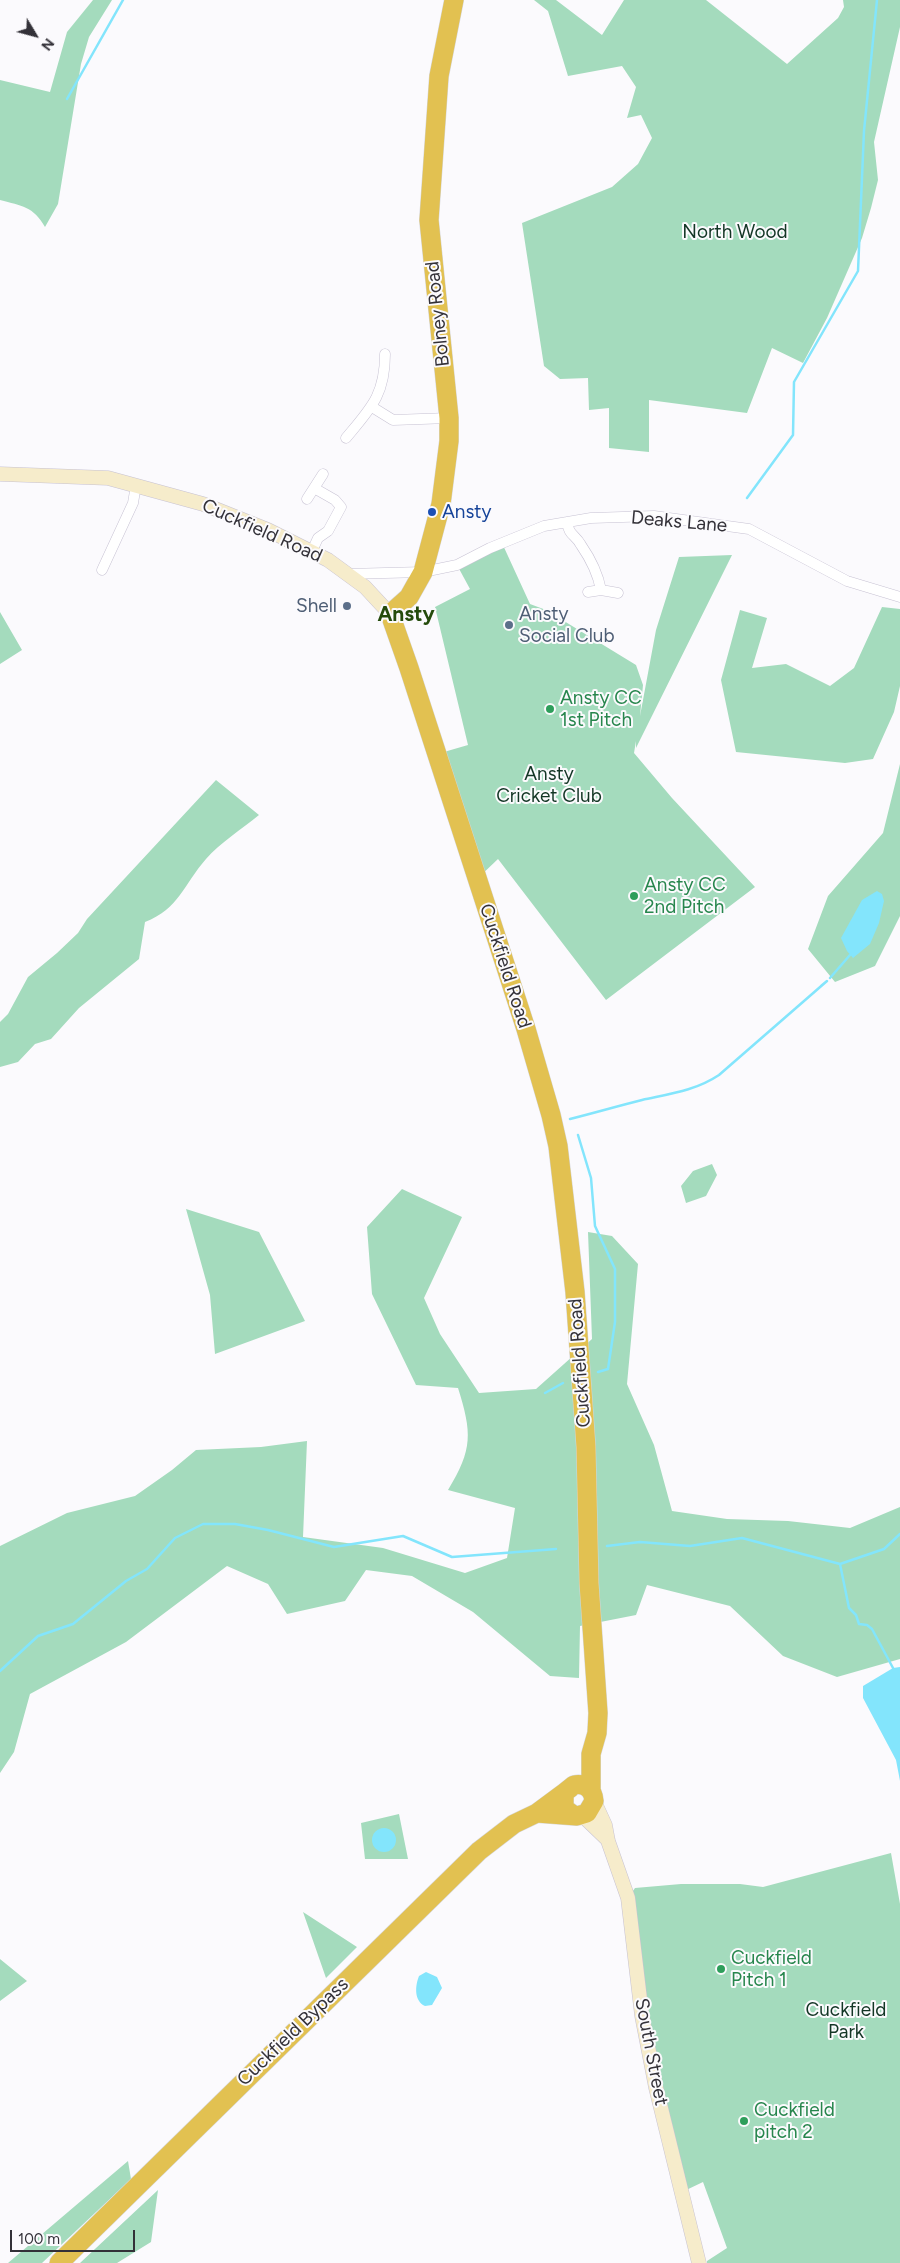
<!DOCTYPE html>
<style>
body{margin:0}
#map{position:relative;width:900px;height:2263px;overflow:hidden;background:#fbfafd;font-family:Figtree,sans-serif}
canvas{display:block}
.north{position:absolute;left:10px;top:10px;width:50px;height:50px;-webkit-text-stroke:4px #fbfafd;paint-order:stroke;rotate:127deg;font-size:14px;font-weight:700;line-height:20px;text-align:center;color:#333138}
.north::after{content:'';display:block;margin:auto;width:18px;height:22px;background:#333138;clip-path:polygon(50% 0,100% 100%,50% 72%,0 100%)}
.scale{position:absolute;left:10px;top:2230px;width:125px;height:22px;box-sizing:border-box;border:2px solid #333138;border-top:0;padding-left:6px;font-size:15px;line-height:18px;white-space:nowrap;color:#333138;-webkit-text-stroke:4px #fbfafd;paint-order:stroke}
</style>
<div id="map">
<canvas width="900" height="2263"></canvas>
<div class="north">N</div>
<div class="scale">100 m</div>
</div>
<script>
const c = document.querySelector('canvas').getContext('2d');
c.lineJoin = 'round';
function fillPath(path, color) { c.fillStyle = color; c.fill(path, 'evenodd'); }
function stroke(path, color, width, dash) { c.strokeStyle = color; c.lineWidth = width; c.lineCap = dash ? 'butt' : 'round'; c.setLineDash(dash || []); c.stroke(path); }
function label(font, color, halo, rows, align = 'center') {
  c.font = font + ' Figtree,sans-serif'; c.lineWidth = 4; c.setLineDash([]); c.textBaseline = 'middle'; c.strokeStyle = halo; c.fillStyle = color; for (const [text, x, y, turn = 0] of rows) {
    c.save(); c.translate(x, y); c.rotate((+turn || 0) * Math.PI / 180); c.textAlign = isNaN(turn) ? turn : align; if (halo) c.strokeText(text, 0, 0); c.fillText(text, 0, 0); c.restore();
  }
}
fillPath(new Path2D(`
 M93 0H112L89 37 81 64 58 204 45 227C33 206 22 206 0 200V80L50 92 67 32Z
 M534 0H556L602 35 624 0H706L787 64 838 18 844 7 843 0H900V27L874 142 878 180 871 208 862 238 827 318 803 363 772 348 747 413 649 400V452L609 448V408L589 410 588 378 560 379 544 366 522 223 612 187 638 164 652 138 641 115 627 118 636 87 622 66 568 76 548 11Z
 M502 543 530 604 546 610 636 665 643 685 640 716 656 630 679 557 732 555 636 748V741L634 753 672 798 755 887 606 1000 498 859 477 879 437 754 468 745 435 607 470 589 457 565Z
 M882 607 900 609V686L894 712 873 759 845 763 736 752 721 680 740 610 767 618 752 668 786 664 830 686 854 668Z
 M0 612 22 650 0 664Z
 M900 764V916L875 966 835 982 808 949 828 896 883 833Z
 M216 780 259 815C242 829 220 843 206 859 184 884 179 909 145 922L139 959 79 1008 51 1039 35 1044 18 1062 0 1067V1022L8 1014 28 977 57 953 78 933 87 919Z
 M712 1164 717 1175 706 1196 686 1203 681 1186 693 1171Z
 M402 1189 462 1217 424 1298 440 1334 479 1393 536 1389 592 1339 588 1232 612 1236 638 1264 627 1384 654 1445 672 1511 727 1519 788 1521 850 1528 900 1507V1659L837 1677 783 1656 730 1606 647 1585 636 1615 580 1626 579 1678 550 1676 473 1612 412 1576 366 1570 345 1601 287 1614 268 1584 227 1566 126 1642 30 1694 14 1752 0 1773V1546L67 1513 135 1496 172 1470 196 1450 261 1447 307 1441 303 1537 383 1548 465 1573 507 1558 515 1508 448 1490C473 1449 472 1433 458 1388L416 1385 372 1294 367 1227Z
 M186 1209 259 1232 305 1321 215 1354 210 1295Z
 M399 1814 408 1859H365L361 1823Z
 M891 1853 900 1904V2263H707V2261L727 2248 703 2182 682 2192 656 2088 628 1898 635 1888 681 1884H740L763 1887Z
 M303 1912 357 1947 326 1978Z
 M0 1959 27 1981 0 2001Z
 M128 2161 131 2179 42 2263H8Z
 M158 2190 151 2242 117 2263H80Z`), '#a4dbbd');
fillPath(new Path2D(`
 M877 891 882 894 884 901 879 923 870 944 853 958 847 951 841 938 862 900Z
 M900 1667V1781L896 1760 863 1698V1686L893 1668Z
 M372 1840a12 12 0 1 1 24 0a12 12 0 1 1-24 0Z
 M426 1972 437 1977 442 1988 432 2005 425 2006C414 2001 415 1986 419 1976Z`), '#83e5fc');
stroke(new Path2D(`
 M67 99 123 0
 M747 498 793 435 794 382 858 271 864 131 877 0
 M830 978 850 955
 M570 1119C594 1113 618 1106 642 1100 669 1094 695 1091 719 1075L827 981 821 986
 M578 1135 591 1178 595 1226 615 1269V1322L608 1369 598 1372
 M545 1393 563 1383
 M607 1546 640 1542 690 1546 742 1538 840 1564 884 1549 900 1534
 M840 1564 849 1608 856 1615 859 1624 867 1625 872 1629 893 1668
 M0 1671 38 1636 73 1624 126 1581 147 1569 175 1538 203 1524H235L268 1530 334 1547 403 1536 452 1557 556 1549`), '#83e5fc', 2.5);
const street = new Path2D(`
 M372 407 393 420 449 418
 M346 438C371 408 385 395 385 354
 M307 499 323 474
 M567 522C569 536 575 534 581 545 590 558 598 574 601 590L618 593
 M312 551 318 538 328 531 341 507 335 500 314 488
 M102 570 133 503 136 485
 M347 574 423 572 457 565 490 548 544 526 591 518 654 516 749 529 847 581 900 597
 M588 592 601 590`);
const secondary = new Path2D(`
 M0 474 108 478 203 504 268 530 328 560 365 587 390 614
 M594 1801 605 1825 608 1841 628 1898 642 2016 656 2088 699 2263
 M582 1815 608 1840`);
const highway = new Path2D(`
 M454 0 439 76 429 220 449 418V441L441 504 423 572 409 597 390 614 409 668 526 1029 551 1115 558 1146 575 1292 586 1447 589 1583 598 1713 597 1733 591 1754V1791
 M537 1813 577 1816 587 1813 594 1801C593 1789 585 1783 574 1785L564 1793V1808L572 1814
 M59 2263 479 1851 514 1824 537 1813 564 1793`);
stroke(street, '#c7c2d3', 11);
stroke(secondary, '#c7c2d3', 15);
stroke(highway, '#d6d6d7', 20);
stroke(street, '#fff', 10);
stroke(secondary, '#f6eccb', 14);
stroke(highway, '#e2c151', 19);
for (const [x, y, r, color] of [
 [432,512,5,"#1a4fb4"],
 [347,606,5,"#5c6f8a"],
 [509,625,5,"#5c6f8a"],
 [550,709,5,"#2e9e5b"],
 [634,896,5,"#2e9e5b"],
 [721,1969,5,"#2e9e5b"],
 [744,2121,5,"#2e9e5b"]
]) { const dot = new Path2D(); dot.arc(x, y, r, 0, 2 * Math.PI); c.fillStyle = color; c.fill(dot); stroke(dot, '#fbfafd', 2); }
label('19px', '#133625', '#fbfafd', [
 ["North Wood",735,232],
 ["Ansty",549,774],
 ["Cricket Club",549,796],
 ["Cuckfield",846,2010],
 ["Park",846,2032]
]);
label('19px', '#333138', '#fbfafd', [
 ["Bolney Road",438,314,-96],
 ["Deaks Lane",679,522,5],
 ["Cuckfield Road",262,531,24],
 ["Cuckfield Road",505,966,72],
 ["Cuckfield Road",580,1363,-94],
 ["Cuckfield Bypass",293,2032,-44],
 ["South Street",651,2052,79]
]);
label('19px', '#164399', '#fbfafd', [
 ["Ansty",442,512]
], 'left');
label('19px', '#4e5e75', '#fbfafd', [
 ["Shell",337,606],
 ["Ansty",519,614,"left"],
 ["Social Club",519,636,"left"]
], 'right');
label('19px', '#27864d', '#fbfafd', [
 ["Ansty CC",560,698],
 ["1st Pitch",560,720],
 ["Ansty CC",644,885],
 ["2nd Pitch",644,907],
 ["Cuckfield",731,1958],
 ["Pitch 1",731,1980],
 ["Cuckfield",754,2110],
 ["pitch 2",754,2132]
], 'left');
label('bold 21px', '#254b0c', '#fbfafd', [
 ["Ansty",406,615]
]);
</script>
